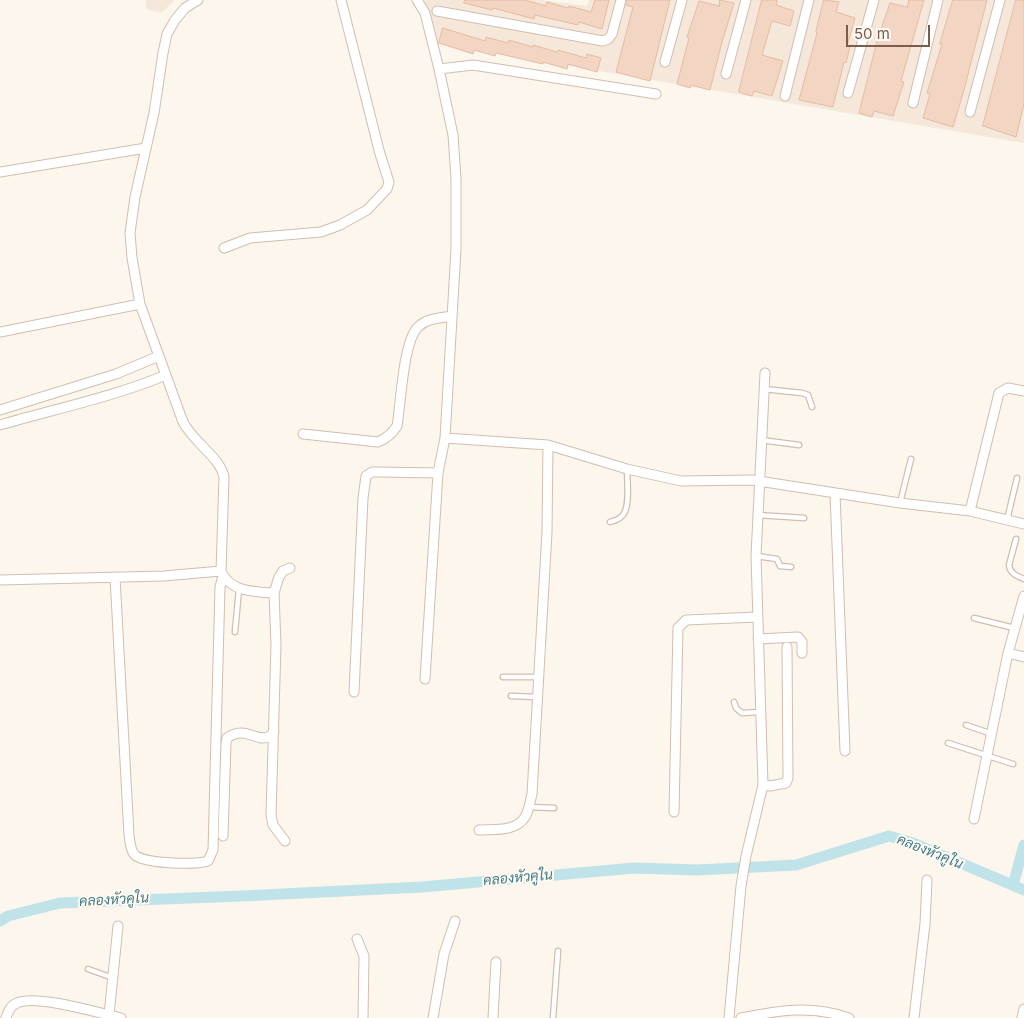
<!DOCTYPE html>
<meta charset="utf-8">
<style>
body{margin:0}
#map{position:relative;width:1024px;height:1018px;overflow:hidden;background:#fdf6ec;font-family:Inter,sans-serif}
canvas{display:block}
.scale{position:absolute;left:846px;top:25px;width:84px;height:22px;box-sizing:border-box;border:2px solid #7a5c4d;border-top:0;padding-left:6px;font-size:15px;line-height:18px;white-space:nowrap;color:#7a5c4d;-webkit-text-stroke:4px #fffaf3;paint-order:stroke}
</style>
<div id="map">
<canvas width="1024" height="1018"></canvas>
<div class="scale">50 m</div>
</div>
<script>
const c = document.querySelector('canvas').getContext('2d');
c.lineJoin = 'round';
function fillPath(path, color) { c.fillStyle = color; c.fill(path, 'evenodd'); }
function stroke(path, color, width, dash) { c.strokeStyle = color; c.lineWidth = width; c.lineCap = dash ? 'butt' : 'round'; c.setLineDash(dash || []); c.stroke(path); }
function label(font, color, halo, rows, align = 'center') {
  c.font = font + ' Inter,Sarabun,sans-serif'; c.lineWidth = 4; c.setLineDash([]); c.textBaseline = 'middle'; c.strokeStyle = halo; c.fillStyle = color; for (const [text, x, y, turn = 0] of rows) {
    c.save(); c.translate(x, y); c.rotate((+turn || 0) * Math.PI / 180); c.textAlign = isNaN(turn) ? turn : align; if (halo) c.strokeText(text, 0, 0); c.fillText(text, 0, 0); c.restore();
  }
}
fillPath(new Path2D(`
 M146 0H175L161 13 146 9Z
 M424 0H541L587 6 589 0H1024V143L434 43Z`), '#f5e8da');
stroke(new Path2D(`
 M1013 885 1024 845
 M0 921 8 916 60 903 242 896 422 887 634 868 697 870 796 865 889 836 913 843 1024 890`), '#bfe3e8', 11);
const building = new Path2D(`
 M465 0H525L546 6 547 2 568 8 569 6 591 12 595 0H609L602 29 579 22 578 25 535 15 534 19 493 8 492 10 464 3Z
 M627 0H670L650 81 616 72 633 7 626 5Z
 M720 0 734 3 722 42 710 90 691 85 690 88 677 84 689 38 687 37 699 1 719 6Z
 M762 0H777L776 5 794 11 790 26 772 21 762 55 783 61 772 96 754 91 752 96 739 92Z
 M824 0 839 2 836 12 855 18 847 46 850 47 846 63 844 62 833 107 799 100 817 33 816 32Z
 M909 0H924L901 81 904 82 893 116 874 111 872 117 859 113 877 41 890 3 907 7Z
 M953 0H987L964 90 953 127 923 118 930 94 927 93 942 44H940Z
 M1016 0H1024V104L1016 137 983 126Z
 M443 28 485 41 486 37 508 43 509 40 533 47V45L557 52 558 50 586 58 587 54 601 58 597 72 568 64 567 69 543 62V64L496 53 495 56 474 50 473 54 439 43Z`);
fillPath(building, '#f3d5c3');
stroke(building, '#e6bba3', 1);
const service = new Path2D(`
 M764 389 802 393 808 395 812 407
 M761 440 799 445
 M900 503 911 459
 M757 515 804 518
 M1007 520 1017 478
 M610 522C613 521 618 520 621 517 631 510 627 480 627 469
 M1016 539 1009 565C1010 573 1016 576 1024 579
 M756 556 777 559 780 566 791 567
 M974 618 1014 628
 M235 632 239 589
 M503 677H538
 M511 696 537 697
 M734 702 736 708 742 713 760 712
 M966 725 992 734
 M948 743 1013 764
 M529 807 554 808
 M88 969 113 978
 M553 1018 558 951`);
const minor = new Path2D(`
 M417 0 425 13 439 69 453 135 456 179V249L445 438 548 445 627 469 681 481 752 480 900 503 970 511 1024 524
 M437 11 603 41 608 39 612 34 621 0
 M665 62 682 0
 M439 69 473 65 656 94
 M726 74 746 0
 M848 93 874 0
 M785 96 809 0
 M913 103 938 0
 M970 112 1000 0
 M0 172 146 148
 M224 248 250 238 321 232 340 225 367 210 387 189 389 182 380 154 341 0
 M0 332 140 304
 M0 410 116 374 159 356
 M0 425C55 409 113 397 166 375
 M303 434 378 442C387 438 392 434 397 426 401 403 403 342 418 327 427 318 440 318 452 316
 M835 493 845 751
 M970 511 999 393 1008 388 1024 391
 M222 573C231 592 256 592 274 593
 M115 577 129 835C130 841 130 849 134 854 142 864 195 865 208 861L213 850 220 587 223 576
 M0 580 164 576 221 571 224 477C220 457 194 443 183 422L140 304 132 258 130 233 135 197 154 113 163 53 167 34 175 20 185 8 198 0
 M758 639 798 637 802 642V653
 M1008 653 1024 657
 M425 679 438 473 445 438
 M354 692 363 498 366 476 372 472H379L438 473
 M763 785 770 786 786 783 788 778 787 647
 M674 812 678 628 686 620 757 617
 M974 819 1008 653 1024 596
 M479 830C494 829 516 832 525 817 529 811 530 801 532 794L547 532 548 445
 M223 836 226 743 227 738C245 725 256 742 268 737 269 737 274 732 274 731
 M285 841 273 825 271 815 276 645 274 593 279 577 283 571 290 568
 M357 939 364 956 363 1018
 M109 1015 118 926
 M6 1018C8 1012 10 1006 17 1003 36 994 99 1013 121 1018
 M433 1018 444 954 455 921
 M493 1018 496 962
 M729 1018 741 886 746 856 763 785 756 556 765 373
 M741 1018C780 1010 811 1005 849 1018
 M914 1018 925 924 927 880
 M1022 1018 1024 1009`);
stroke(service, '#d1beb0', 7);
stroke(minor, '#d1beb0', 11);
stroke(service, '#fff', 4.5);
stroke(minor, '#fff', 9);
label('italic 14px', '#437c86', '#fffaf3', [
 ["คลองหัวคูใน",930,852,22],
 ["คลองหัวคูใน",518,878,-5],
 ["คลองหัวคูใน",114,900,-3]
]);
</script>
